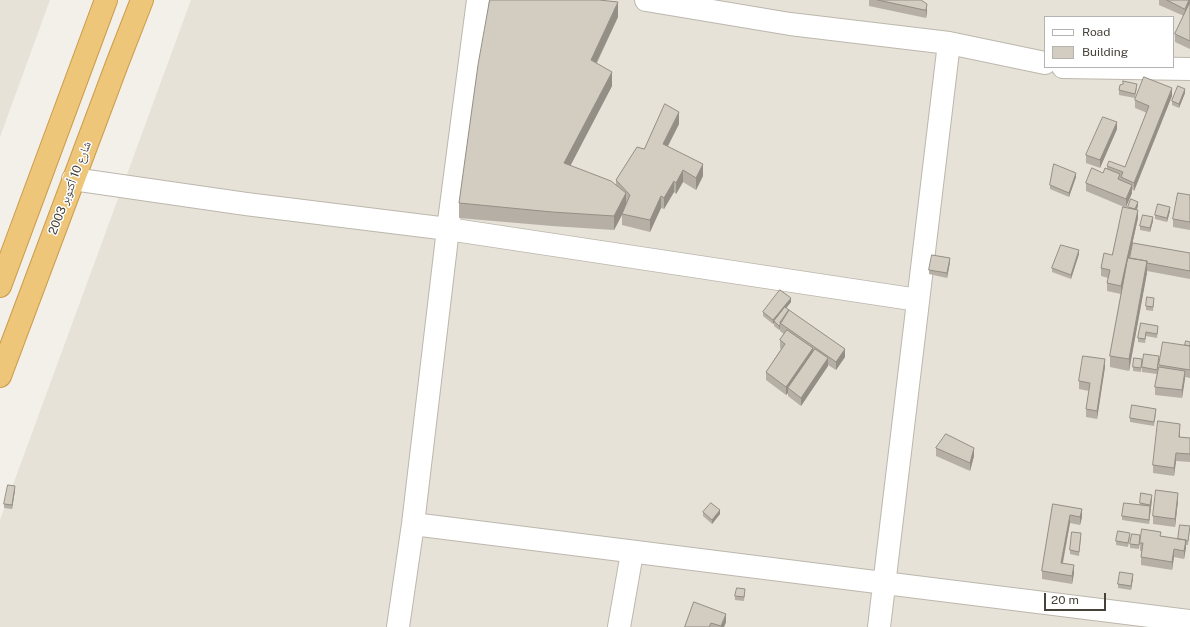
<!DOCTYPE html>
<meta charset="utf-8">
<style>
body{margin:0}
#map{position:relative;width:1190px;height:627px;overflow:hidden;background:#f3f0ea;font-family:"Public Sans",sans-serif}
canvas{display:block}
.legend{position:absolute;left:1044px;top:16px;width:130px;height:52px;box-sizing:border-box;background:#fff;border:1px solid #b5b3b0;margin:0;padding:5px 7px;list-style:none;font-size:12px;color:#464139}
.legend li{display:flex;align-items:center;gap:8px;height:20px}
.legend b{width:20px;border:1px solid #b5b3b0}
.scale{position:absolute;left:1044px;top:593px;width:62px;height:18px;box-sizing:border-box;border:2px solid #464139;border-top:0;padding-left:5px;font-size:12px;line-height:14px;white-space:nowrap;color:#464139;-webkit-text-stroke:3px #fff;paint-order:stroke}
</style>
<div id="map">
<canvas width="1190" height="627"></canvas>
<ul class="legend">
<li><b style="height:5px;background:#fff"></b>Road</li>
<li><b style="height:11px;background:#d3ccc0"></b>Building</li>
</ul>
<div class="scale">20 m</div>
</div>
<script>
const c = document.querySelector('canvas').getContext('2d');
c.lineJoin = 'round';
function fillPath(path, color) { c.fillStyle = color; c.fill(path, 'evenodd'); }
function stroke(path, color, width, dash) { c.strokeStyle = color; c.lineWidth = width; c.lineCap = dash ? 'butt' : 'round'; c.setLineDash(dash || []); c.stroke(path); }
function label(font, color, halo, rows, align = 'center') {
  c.font = font + ' "Public Sans","Noto Naskh Arabic",sans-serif'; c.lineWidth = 3; c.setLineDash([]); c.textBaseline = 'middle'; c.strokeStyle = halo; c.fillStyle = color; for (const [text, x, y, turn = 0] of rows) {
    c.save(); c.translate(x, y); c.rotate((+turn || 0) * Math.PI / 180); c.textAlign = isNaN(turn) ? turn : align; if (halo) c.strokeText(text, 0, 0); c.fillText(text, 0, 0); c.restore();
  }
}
fillPath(new Path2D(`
 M0 0H50L0 137Z
 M191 0H1190V627H0V520ZM1045 17H1173V67H1045Z`), '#e6e2d8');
const street = new Path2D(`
 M646 0 790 24 949 43 1045 63
 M1063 67 1190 69
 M73 179 246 204 448 229 918 300
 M413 524C672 558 931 588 1190 621
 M398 627 413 524 448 229 478 0
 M619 627 632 553
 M879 627 949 43`);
const highway = new Path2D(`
 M0 286 106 0
 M0 376 117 64 142 0`);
stroke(street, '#bdb7ad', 24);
stroke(highway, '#cc9c4b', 24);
stroke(street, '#fff', 22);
stroke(highway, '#eec67a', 22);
fillPath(new Path2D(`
 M869 0H921L927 12 926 18 869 6Z
 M1159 0H1190V49L1175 42V34L1184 16 1159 5Z
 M618 17 597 63 612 86 570 166 616 185V180L644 149 679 124 667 147 703 176 696 190 683 182 676 194 674 192 664 209 661 208 650 232 622 225V215L614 230 552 226 459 218V203Z
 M1137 88 1135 98 1119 95V90Z
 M1185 93 1179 108 1172 105V101Z
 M1172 96 1134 191 1132 189V193L1126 207 1128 208 1138 206 1136 210 1138 218 1129 258 1190 253V279L1147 271 1129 371 1110 367V356L1121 294 1107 291V283L1108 278 1101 276V268L1112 255 1124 207 1086 191V183L1103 173 1107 168V166L1125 167 1147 113 1135 108V100Z
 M1117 129 1100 168 1086 163V155Z
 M1076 177 1069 197 1050 189V185Z
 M1190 195V230L1173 227V219Z
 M1170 211 1167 222 1155 219V215Z
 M1153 221 1150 232 1140 230V226Z
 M1079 254 1071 279 1052 272V268Z
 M950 262 947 278 929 274V270Z
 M791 302 786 308 845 357 836 370 828 365V366L801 406 788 396V393L786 395 766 380V372L781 349 780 348V340L784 334 780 331V328L779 330 774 326V323L773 324 763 316V312Z
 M1154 302 1153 311 1146 310V306Z
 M1141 323 1158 330 1157 338 1146 336 1145 343 1138 342V338Z
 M1190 342V378L1185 377 1182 398 1155 395V387L1159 365Z
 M1159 361 1157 374 1142 372V367Z
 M1142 363 1141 372 1133 371V367Z
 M1105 367 1097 419 1086 417V409L1089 391 1079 389V381Z
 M1156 413 1154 426 1130 422V418Z
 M1180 432V437L1190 438V462L1176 461 1174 476 1153 473V465Z
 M936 448 974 456 970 471 936 456Z
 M15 490 12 509 4 508V504Z
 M1152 499 1149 524 1122 520V516L1140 505V503Z
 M1178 501 1175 527 1153 524V516Z
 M1053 504 1082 517 1080 525 1070 523 1063 563 1074 573 1072 584 1042 579V571Z
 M703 512 720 514 712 524 703 516Z
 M1190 526 1188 545H1186L1184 559 1174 557 1172 570 1141 565V557L1142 551H1140V543L1161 536 1178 539Z
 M1081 537 1079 556 1070 554V550Z
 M1130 537 1128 547 1116 545V541Z
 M1140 539 1139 549 1130 548V544Z
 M1133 578 1131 590 1118 588V584Z
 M745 593 744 601 735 600V596Z
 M694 602 726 622 724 627H685Z`), '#b5afa5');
fillPath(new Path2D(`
 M1189 0H1190V6L1185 17V9Z
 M618 2V17L591 74V60Z
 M927 4V12L926 18V10Z
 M612 72V86L564 178V163Z
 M1172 88V96L1134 191V183Z
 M1185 89V93L1179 108V104Z
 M679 112V124L663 156V144Z
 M1117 122V129L1100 168V160Z
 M703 164V176L696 190V178Z
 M683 170V182L676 194V183Z
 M1076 173V177L1069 197V193Z
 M674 181V192L664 209V198Z
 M1132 185V193L1126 207V199Z
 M626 193V207L622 214V215L614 230V216Z
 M661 196V208L650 232V220Z
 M1138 202V206L1135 214V210Z
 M1170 207V211L1167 222V218Z
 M1138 210V218L1121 294V286Z
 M1153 217V221L1150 232V228Z
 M1079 250V254L1071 279V275Z
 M950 258V262L947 278V273Z
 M1147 261V273L1129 371V359Z
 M791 298V302L775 322 774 321V323L773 324V320Z
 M780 324V328L779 330V326Z
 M813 348V356L788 388V393L786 395V387Z
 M845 349V357L836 370V362Z
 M828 358V366L801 406V398Z
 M1105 359V367L1097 419V411Z
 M1185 371V379L1182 398V390Z
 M1180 424V432L1179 445V437Z
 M974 448V456L970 471V463Z
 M1176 453V461L1174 476V468Z
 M15 486V490L12 509V505Z
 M1178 493V501L1175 527V519Z
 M1152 495V499L1149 524 1150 505Z
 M1082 509V517L1080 525V517Z
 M720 510V514L712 524V520Z
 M1070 515V523L1061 571V563Z
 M1186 540V548L1184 559V551Z
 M1174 549V557L1172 570V562Z
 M1074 565V573L1072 584V576Z
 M1133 574V578L1131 590V586Z
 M726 614V622L724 627H721Z`), '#948f86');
const building = new Path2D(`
 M490 0H599L618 2 591 60 612 72 564 163 611 181 626 193 614 216 552 212 459 203 478 65Z
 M878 0H921L927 4 926 10Z
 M1167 0H1189L1185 9Z
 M1190 2V41L1175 34Z
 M1144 77 1172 88 1134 183 1121 177 1123 172 1107 166 1109 161 1125 167 1149 106 1135 100Z
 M1123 81 1137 84 1135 94 1119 90 1120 85 1123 84Z
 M1178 86 1185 89 1179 104 1172 101Z
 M665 104 679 112 663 144 703 164 696 178 683 170 676 183 674 181 664 198 661 196 650 220 622 214 630 195 616 180 637 147 644 149Z
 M1103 117 1117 122 1100 160 1086 155Z
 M1054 164 1076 173 1069 193 1050 185Z
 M1092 168 1103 173 1105 168 1120 174 1118 179 1132 185 1126 199 1086 183Z
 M1178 193 1190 195V222L1173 219Z
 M1131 199 1138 202 1135 209 1128 207Z
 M1158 204 1170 207 1167 218 1155 215Z
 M1123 207 1138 210 1121 286 1107 283 1110 270 1101 268 1104 253 1112 255Z
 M1143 215 1153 217 1150 228 1140 226Z
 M1133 243 1190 253V271L1147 263V261L1130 258Z
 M1061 245 1079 250 1071 275 1052 268Z
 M932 255 950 258 947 273 929 270Z
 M1128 258 1147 261 1129 359 1110 356Z
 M780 290 791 298 773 320 763 312Z
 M1147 297 1154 298 1153 307 1146 306Z
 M785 307 789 310 779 326 774 321Z
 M789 310 845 349 836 362 780 323Z
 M1141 323 1158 326 1157 334 1146 332 1145 339 1138 338Z
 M787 330 813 348 786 387 766 372 785 344 780 340Z
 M1186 341 1190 342V346L1185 345Z
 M1163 342 1190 346V370L1159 365Z
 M815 349 828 358 801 398 788 388Z
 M1144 354 1159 356 1157 370 1142 367Z
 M1083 356 1105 359 1097 411 1086 409 1090 383 1079 381Z
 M1134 358 1142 359 1141 368 1133 367Z
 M1159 367 1185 371 1182 390 1155 387Z
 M1132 405 1156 409 1154 422 1130 418Z
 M1158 421 1180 424 1179 437 1190 438V454L1176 453 1174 468 1153 465Z
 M946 434 974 448 970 463 936 448Z
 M8 485 15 486 12 505 4 504Z
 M1156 490 1178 493 1175 519 1153 516Z
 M1141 493 1152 495 1150 505 1140 503Z
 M711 503 720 510 712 520 703 512Z
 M1124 503 1150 506 1149 520 1122 516Z
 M1053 504 1082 509 1080 517 1070 515 1061 563 1074 565 1072 576 1042 571Z
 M1180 525 1190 526 1188 541H1185L1186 540 1178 539Z
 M1142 529 1161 532 1160 536 1186 540 1184 551 1174 549 1172 562 1141 557 1143 543H1140Z
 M1118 531 1130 533 1128 543 1116 541Z
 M1072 532 1081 533 1079 552 1070 550Z
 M1132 534 1140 535 1139 545 1130 544Z
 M1120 572 1133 574 1131 586 1118 584Z
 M737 588 745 589 744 597 735 596Z
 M694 602 726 614 721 626 711 623 709 627H685Z`);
fillPath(building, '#d3ccc0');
stroke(building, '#948f86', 1);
label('12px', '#464139', '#fff', [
 ["شارع 10 أكتوبر 2003",70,188,-69]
]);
</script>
